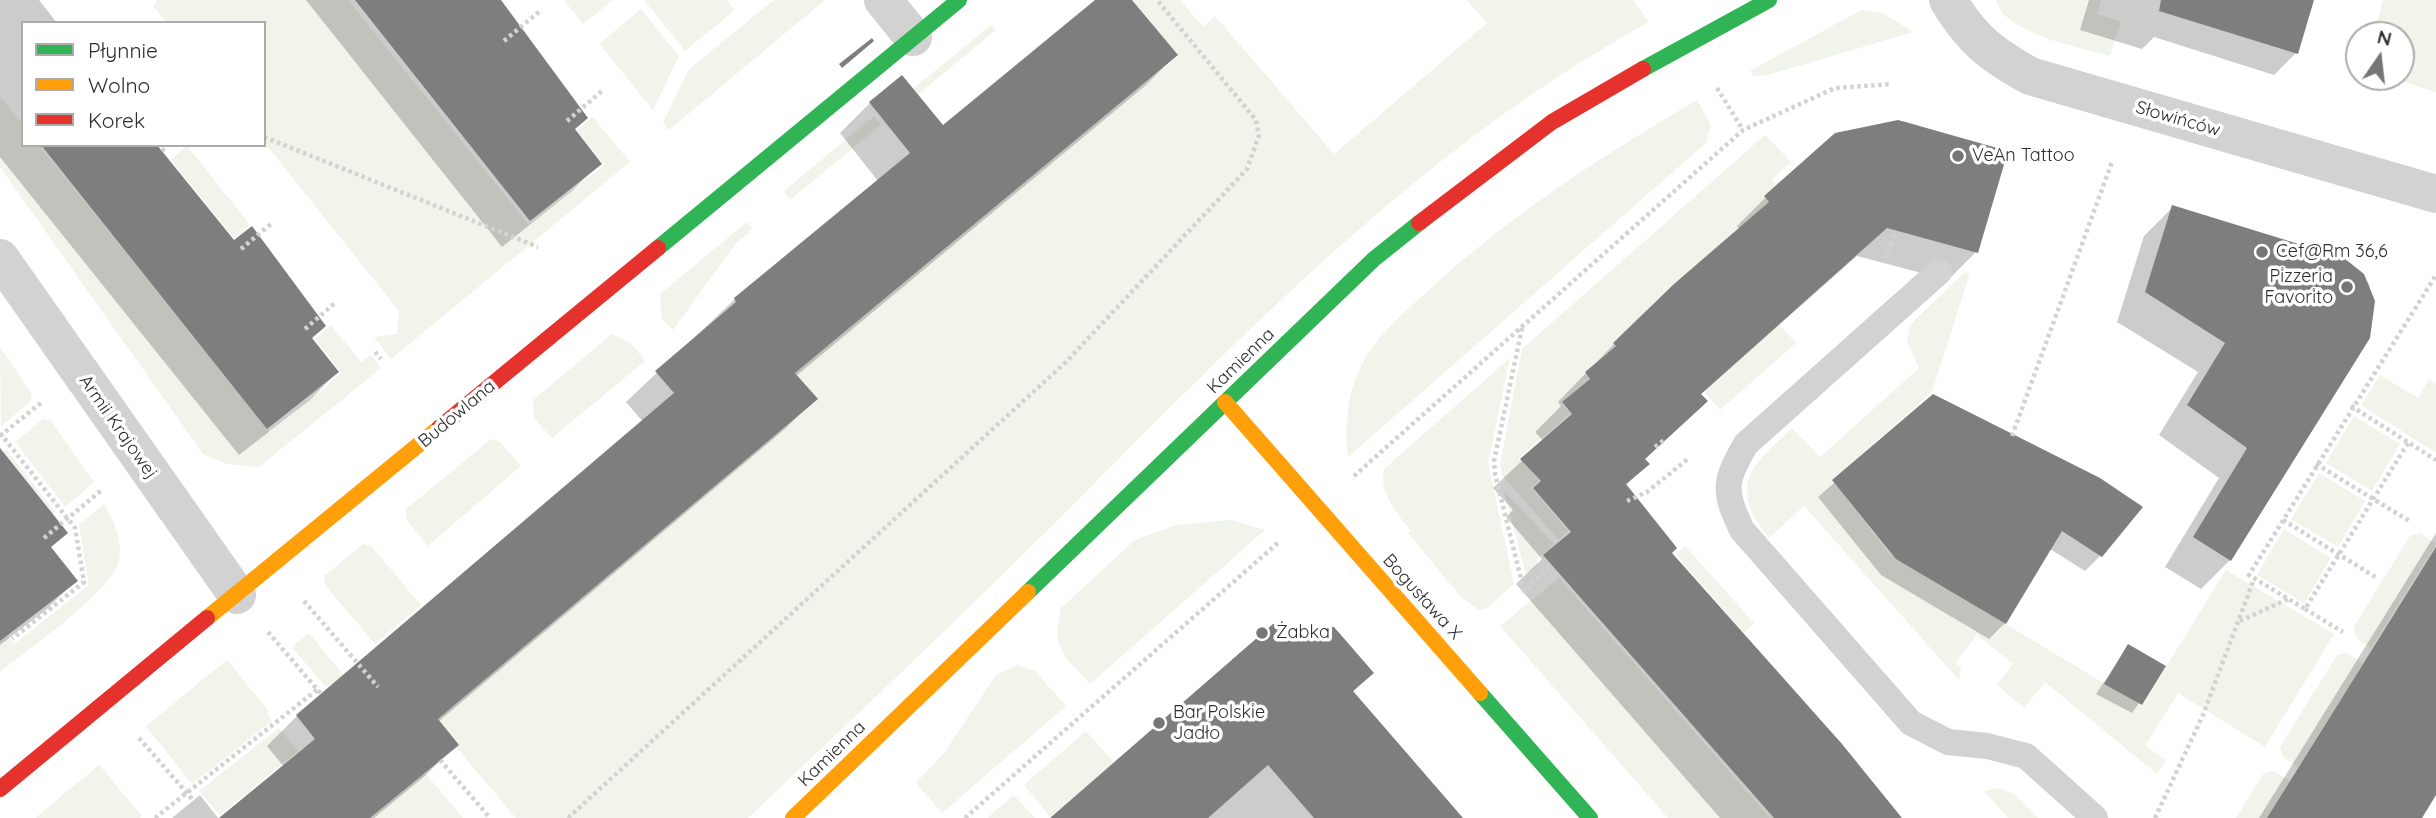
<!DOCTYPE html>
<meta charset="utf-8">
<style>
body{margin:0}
#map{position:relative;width:2436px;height:818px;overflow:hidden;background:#fff;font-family:Quicksand,sans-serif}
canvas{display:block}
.legend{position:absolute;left:21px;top:21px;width:245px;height:126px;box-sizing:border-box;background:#fff;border:2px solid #ababab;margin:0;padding:9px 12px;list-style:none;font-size:21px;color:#2d2d2d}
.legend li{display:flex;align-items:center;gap:14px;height:35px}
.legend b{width:35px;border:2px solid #ababab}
.north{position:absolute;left:2345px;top:21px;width:70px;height:70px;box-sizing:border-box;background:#fff;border:2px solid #ababab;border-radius:50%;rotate:14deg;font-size:19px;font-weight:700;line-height:28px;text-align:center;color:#2d2d2d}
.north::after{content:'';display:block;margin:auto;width:24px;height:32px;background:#767676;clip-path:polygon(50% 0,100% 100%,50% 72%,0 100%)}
</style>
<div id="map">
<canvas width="2436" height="818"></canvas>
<ul class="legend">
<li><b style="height:9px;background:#30b455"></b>Płynnie</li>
<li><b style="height:9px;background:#ff9f0a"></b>Wolno</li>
<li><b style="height:9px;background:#e5322d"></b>Korek</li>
</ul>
<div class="north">N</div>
</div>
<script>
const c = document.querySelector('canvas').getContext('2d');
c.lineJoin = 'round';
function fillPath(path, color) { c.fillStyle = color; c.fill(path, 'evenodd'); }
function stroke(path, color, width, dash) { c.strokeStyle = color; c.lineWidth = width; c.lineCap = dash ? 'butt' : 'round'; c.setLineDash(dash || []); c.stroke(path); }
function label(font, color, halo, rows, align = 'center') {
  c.font = font + ' Quicksand,sans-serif'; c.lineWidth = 7; c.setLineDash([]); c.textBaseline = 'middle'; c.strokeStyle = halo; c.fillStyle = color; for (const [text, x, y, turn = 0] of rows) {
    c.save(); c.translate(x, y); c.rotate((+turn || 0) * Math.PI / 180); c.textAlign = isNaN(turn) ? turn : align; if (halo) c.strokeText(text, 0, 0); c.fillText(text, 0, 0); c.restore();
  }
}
fillPath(new Path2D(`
 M157 0H348L529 225 604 165 577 130 593 117 630 162 391 359 374 337 397 334 399 311 264 142V23H167L153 6Z
 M564 0H613L583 24Z
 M644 0H727L735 10 685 51Z
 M774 0H825L669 130 663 123 689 69Z
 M1133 0H1180L1203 27 1215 16 1334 154 1487 23 1467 0H1633L1649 22C1431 142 1258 319 1084 494 974 604 861 711 748 818H516L456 747 438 719 817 399 795 373 1178 56Z
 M1996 0H2101L2097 14 2121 21 2110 56C2081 47 2003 34 1996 0Z
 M2383 0H2436V92L2389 77H2401V35H2374Z
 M641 9 679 56 653 110 599 44Z
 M1861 10 1883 13 1913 32 1768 75 1754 76 1750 71Z
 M991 25 996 30 915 97 910 91Z
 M0 96 23 125V145H39L270 432 342 373 315 339 331 325 361 362 371 355 381 368 259 467 227 464 203 454 0 167Z
 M1697 100 1711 125 1706 143 1348 457C1344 427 1347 397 1360 369 1375 336 1403 314 1429 290 1510 215 1602 156 1697 100Z
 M874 116 881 125 790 200 784 191Z
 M1765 135 1791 162 1772 179 1776 185 1763 196 1771 205 1736 230 1613 343 1615 346 1584 372 1589 378 1561 403 1570 413 1519 458 1539 480 1531 488 1568 531 1559 540 1502 475 1500 465 1522 349Z
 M187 146 250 225 234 238 171 160Z
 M747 222 753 229 737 242 673 330 662 319 660 294Z
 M1965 272 1970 273 1932 392 1832 480 1889 554 2142 706 2226 570 2334 634 2265 747 2178 693 2145 746 2166 760 2157 774 2045 682 2024 708 1997 685 2013 664 1977 635 1955 663 1961 667 1959 680 1804 506 1769 538C1727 486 1751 465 1792 429L1820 457 1919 368 1907 341 1911 324Z
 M1779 324 1796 343 1720 410 1704 391Z
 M612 334 630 342 645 361 552 438 534 418 533 400Z
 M0 347 32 394 30 402 1 426Z
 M1510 358 1488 463 1514 584 1486 609 1479 610 1462 598 1408 533 1411 531C1398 514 1378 492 1384 469Z
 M2380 375 2418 398 2429 379 2436 384V453L2361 405Z
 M2354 416 2400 444 2372 491 2326 463Z
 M43 419 50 420 94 482 65 507 15 442Z
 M491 439 500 442 521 466 428 546 407 520 405 510Z
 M6 449 55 512 38 528 0 454Z
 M2319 473 2365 501 2338 547 2291 519Z
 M1504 491 1554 544 1537 559V566L1526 575Z
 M104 504C114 521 123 541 119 561 112 591 27 650 0 672V628L14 644 89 585 79 525Z
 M1232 520 1265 530 1090 684 1065 657 1059 643 1057 632 1061 608 1135 540 1176 525Z
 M2284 529 2331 558 2304 603 2257 575Z
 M2420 533 2436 544 2371 648 2357 639 2353 628 2410 536Z
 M363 544 371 546 421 605 375 644 325 585 324 576Z
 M1685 546 1754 623 1744 633 1676 555Z
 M1559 578 1770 818H1668L1500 626Z
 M309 633 362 698 349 708 330 684 326 687 292 647Z
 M2346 653 2363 663 2298 767 2283 757 2280 747 2337 655Z
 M227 660 269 711 267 714 272 721 192 784 146 726Z
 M1017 665 1035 671 1066 706 942 813 916 783 944 753 996 675Z
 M279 728 298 751 220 815 199 791Z
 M1086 731 1114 762 1050 817 1024 785Z
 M99 765 142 816 140 818H35Z
 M2273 771 2290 781 2267 818H2236L2264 773Z
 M425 773 463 818H371Z
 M1998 788 2014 794 2038 818H2008L1984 791Z
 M1014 795 1035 818H987Z`), '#f0f4eb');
fillPath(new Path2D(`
 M0 0H39L57 23H23V145H155L337 372 310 400 239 455 0 157Z
 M306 0H469L599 164 572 191 502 247Z
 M1098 0H1130L1176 55 1146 85 796 376 815 399 785 429 438 722 456 745 426 775 374 818H222L284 767 267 746 297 716 643 422 626 402 735 299 878 181 840 133 870 103 942 128Z
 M2089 0H2312L2296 53 2274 75 2154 37 2142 49 2080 30Z
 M1903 121 2005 152 1976 252 1948 280 1857 256 1700 395 1706 401 1644 460 1648 464 1625 486 1670 553 1899 818H1720L1516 584 1542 559 1506 517 1513 510 1493 488 1543 441 1535 432 1561 406 1558 402 1614 344 1740 230 1737 226 1765 198 1836 135Z
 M2173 207 2358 270 2369 284 2374 307 2368 338 2230 560 2201 589 2165 567 2219 478 2159 435 2198 372 2117 322 2144 236Z
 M1933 396 2101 555 2085 571 2050 549 2005 623 1989 639 1881 575 1818 497Z
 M0 451 65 533 50 548 75 581 47 609 0 645Z
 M2436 533V792L2420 818H2259Z
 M2128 646 2164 667 2132 713 2096 694Z
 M1372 673 1352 693 1461 818H1053Z
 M200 795 218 818H172Z`), '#0003');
fillPath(new Path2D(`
 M355 0H501L588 118 575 129 602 164 530 221Z
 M1095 0H1132L1178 55 795 373 818 399 438 719 459 745 370 818H219L315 739 296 715 674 393 655 371 736 302 734 298 910 153 869 102 902 75 943 125Z
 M2161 0H2314L2298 54 2159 11Z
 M872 38 874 41 842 68 839 64Z
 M1898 120 2008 151 1978 253 1887 228 1701 394 1708 401 1645 459 1650 464 1626 484 1677 548 1672 553 1842 744 1902 818H1774L1543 555 1571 532 1533 488 1541 481 1520 459 1572 414 1562 402 1590 379 1585 372 1616 346 1613 343 1674 284 1769 202 1764 196 1835 133Z
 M41 145H157L234 240 252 226 326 326 312 338 339 372 267 429Z
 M2172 205 2344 258 2364 274 2375 301 2370 338 2231 561 2193 537 2247 448 2187 405 2225 343 2145 292Z
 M1933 394 2100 478 2143 507 2102 557 2062 531 2006 624 1896 559 1832 480Z
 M0 448 68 533 51 547 78 581 0 641Z
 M2436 547V795L2422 818H2267Z
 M1273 624 1334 627 1374 673 1353 691 1463 818H1314L1268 765 1208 818H1050Z
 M2128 644 2166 666 2142 705 2104 684Z`), '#7e7e7e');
stroke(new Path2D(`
 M504 41 540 11
 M1717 88 1743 130
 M567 121 603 90
 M264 137 538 247
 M162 151 168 145
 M241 249 271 224
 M1886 258 1895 231
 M1522 328 1494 461 1495 474 1524 591 1552 565
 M305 329 335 303
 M375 352 381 359
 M2351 406 2436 460
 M0 433 75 528 84 582 12 639
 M0 436 42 402
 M2012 436 2112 162
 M2408 443 2305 609 2249 575 2436 275
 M1655 447 1664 440
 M2316 464 2411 522
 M1354 476 1743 130 1835 88 1891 84
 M1627 501 1647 492 1689 458
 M2283 520 2377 578
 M44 538 103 489
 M304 601 378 687
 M2305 609 2343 632
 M2240 621 2288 599
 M268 632 322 695
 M139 738 192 799
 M440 760 490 818
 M155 818 318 689
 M568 818 1066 362 1247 169 1259 135 1256 120 1157 0
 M965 818 1280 541
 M2155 818 2203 715 2254 579`), '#d2d2d2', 4.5, [3.5, 3.5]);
stroke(new Path2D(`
 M1939 272 1746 444C1724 482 1723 490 1742 530L1911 723 1948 742 1987 746 2026 756 2095 818`), '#d2d2d2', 26);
stroke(new Path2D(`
 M883 0 913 37
 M1948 0C1972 40 1991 54 2030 76L2436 194
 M0 258 237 595`), '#d2d2d2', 38);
stroke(new Path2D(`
 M1643 69 1769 0
 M658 248 959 0
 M1028 592 1374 259 1419 223
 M1480 693 1590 818`), '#30b455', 16);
stroke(new Path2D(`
 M1225 402 1480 693
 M207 618 439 428
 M793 818 1028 592`), '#ff9f0a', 16);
stroke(new Path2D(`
 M1419 223 1552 122 1643 69
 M439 428 658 248
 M0 789 207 618`), '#e5322d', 16);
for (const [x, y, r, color] of [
 [1958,156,7,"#767676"],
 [2262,252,7,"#767676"],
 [2347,287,7,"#767676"],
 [1262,633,7,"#767676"],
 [1159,723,7,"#767676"]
]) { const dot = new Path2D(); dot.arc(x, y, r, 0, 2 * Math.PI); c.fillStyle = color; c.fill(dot); stroke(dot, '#fff', 2.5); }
label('18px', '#2d2d2d', '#fff', [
 ["Słowińców",2178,119,16],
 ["Kamienna",1241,361,-44],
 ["Budowlana",457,414,-40],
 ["Armii Krajowej",118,427,55],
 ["Bogusława X",1422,597,48],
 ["Kamienna",832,754,-44]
]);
label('18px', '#2d2d2d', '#fff', [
 ["VeAn Tattoo",1972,156],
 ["Cef@Rm 36,6",2276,252],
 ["Pizzeria",2333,277,"right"],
 ["Favorito",2333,298,"right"],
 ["Żabka",1276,633],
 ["Bar Polskie",1173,713],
 ["Jadło",1173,734]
], 'left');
</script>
